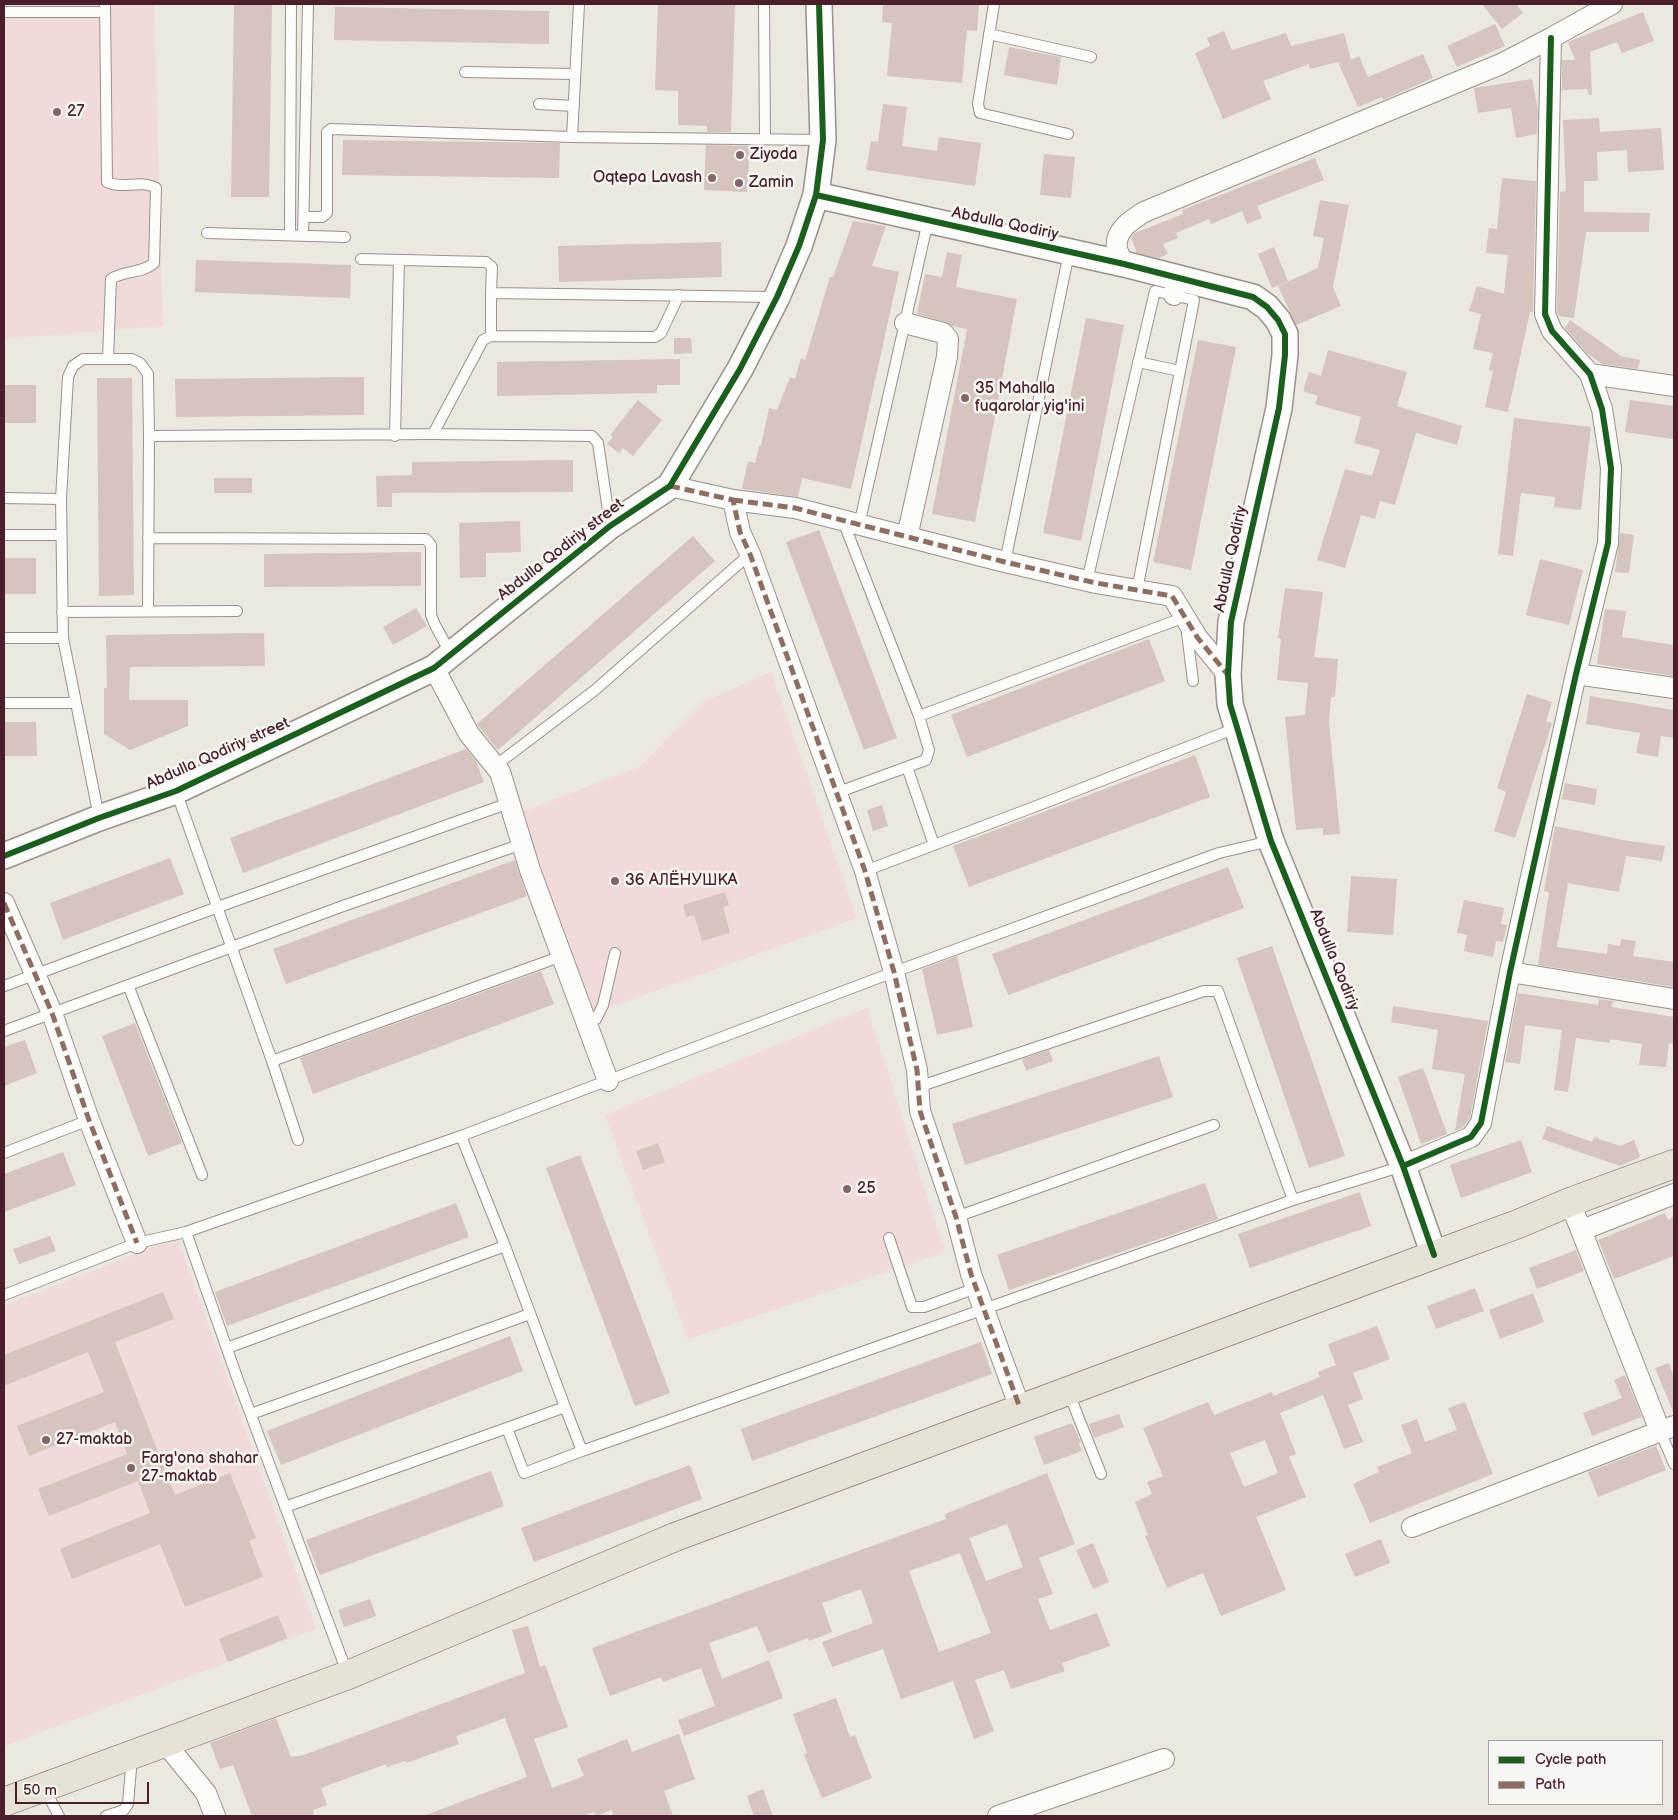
<!DOCTYPE html>
<meta charset="utf-8">
<style>
body{margin:0}
#map{position:relative;width:1678px;height:1820px;overflow:hidden;background:#ebe8df;font-family:"Balsamiq Sans",sans-serif}
canvas{display:block}
.frame{position:absolute;inset:0;border:5px solid #4a1f2b;pointer-events:none}
.legend{position:absolute;left:1488px;top:1740px;width:175px;height:65px;box-sizing:border-box;background:#f6f6f2;border:1px solid #b1a0a2;margin:0;padding:6px 9px;list-style:none;font-size:15px;color:#4a1f2b}
.legend li{display:flex;align-items:center;gap:10px;height:25px}
.legend b{width:25px;border:1px solid #b1a0a2}
.scale{position:absolute;left:15px;top:1782px;width:134px;height:22px;box-sizing:border-box;border:2px solid #4a1f2b;border-top:0;padding-left:6px;font-size:15px;line-height:18px;white-space:nowrap;color:#4a1f2b;-webkit-text-stroke:4px #f6f6f2;paint-order:stroke}
</style>
<div id="map">
<canvas width="1678" height="1820"></canvas>
<div class="frame"></div>
<ul class="legend">
<li><b style="height:6px;background:#1b5e20"></b>Cycle path</li>
<li><b style="height:6px;background:#8d6e63"></b>Path</li>
</ul>
<div class="scale">50 m</div>
</div>
<script>
const c = document.querySelector('canvas').getContext('2d');
c.lineJoin = 'round';
function fillPath(path, color) { c.fillStyle = color; c.fill(path, 'evenodd'); }
function stroke(path, color, width, dash) { c.strokeStyle = color; c.lineWidth = width; c.lineCap = dash ? 'butt' : 'round'; c.setLineDash(dash || []); c.stroke(path); }
function label(font, color, halo, rows, align = 'center') {
  c.font = font + ' "Balsamiq Sans",sans-serif'; c.lineWidth = 5; c.setLineDash([]); c.textBaseline = 'middle'; c.strokeStyle = halo; c.fillStyle = color; for (const [text, x, y, turn = 0] of rows) {
    c.save(); c.translate(x, y); c.rotate((+turn || 0) * Math.PI / 180); c.textAlign = isNaN(turn) ? turn : align; if (halo) c.strokeText(text, 0, 0); c.fillText(text, 0, 0); c.restore();
  }
}
fillPath(new Path2D(`
 M4 4H154L163 326 4 339Z
 M771 672 857 918 591 1014 522 812 639 767 703 702Z
 M867 1008 945 1252 688 1339 605 1115Z
 M177 1237 316 1629 4 1746V1306Z`), '#f1dada');
fillPath(new Path2D(`
 M234 4H272L269 197H231Z
 M658 4H735L731 132H707V126L678 125V91L655 90Z
 M883 4H979L977 31 967 30 962 83 887 76 892 23 882 22Z
 M1482 4H1516L1523 13 1502 29Z
 M335 7 549 11V44L334 40Z
 M1643 12 1654 41 1622 53 1617 42 1590 52 1592 94 1589 95 1587 89 1562 90V60H1575L1568 42Z
 M1495 24 1505 46 1457 67 1447 46Z
 M1224 31 1232 50 1286 33 1291 46 1344 33 1351 60 1359 56 1368 77 1423 54 1433 78 1383 100 1382 97 1358 107 1338 62 1310 69 1309 64 1263 81 1271 99 1223 119 1195 53 1210 46 1207 38Z
 M1009 47 1061 57 1057 85 1004 75Z
 M1532 79 1538 110 1537 134 1516 138 1511 108 1478 113 1474 88Z
 M883 104 907 107 902 146 937 151 939 137 981 143 975 186 866 170 871 141 878 142Z
 M1599 118 1600 132 1661 128 1664 170 1628 172 1627 150 1597 152 1598 181H1584V212L1650 213 1649 232H1586L1574 318 1559 316 1557 312 1560 192 1566 191 1563 120Z
 M343 140 560 143 559 178 342 175Z
 M706 145 750 146 747 192 704 190Z
 M1044 154 1075 157 1071 198 1040 195Z
 M1315 158 1324 180 1257 206 1262 218 1247 224 1242 211 1211 224 1209 219 1176 233 1178 238 1163 244 1168 254 1159 258 1137 253 1131 237 1135 233 1183 214 1182 210Z
 M1502 178 1536 181 1533 312H1530L1508 412 1485 407 1493 371 1489 370 1493 353 1473 349 1481 314 1469 311 1477 286 1504 294 1508 255 1486 253 1489 228 1497 229Z
 M1320 200 1349 205 1333 287 1341 306 1296 325 1278 286 1318 268 1324 238 1313 236Z
 M853 221 886 226 872 266 899 272 851 489 802 478 798 497 742 489 748 461 755 463 759 446H761L769 408 777 410 790 377 795 379 801 358 805 360 830 277H833Z
 M721 242 722 277 559 282 558 246Z
 M1274 247 1288 281 1272 288 1258 254Z
 M947 252 962 255 956 287 1017 299 975 522 932 514 967 329 952 326 946 322 917 314 925 274 942 277Z
 M196 260 351 265 350 298 195 292Z
 M1086 318 1124 325 1081 541 1043 533Z
 M1570 320 1621 356 1640 360 1638 369 1602 364 1587 353 1565 328Z
 M674 338H691L692 353 674 354Z
 M1198 340 1236 347 1191 570 1153 562Z
 M1328 350 1407 372 1397 406 1462 426 1457 445 1416 433 1395 505 1380 501 1375 519 1361 515 1345 568 1317 560 1345 469 1372 476 1380 450 1354 443 1361 417 1315 404 1318 396 1303 391 1309 372 1321 376Z
 M680 359V385H657V393L497 396V362Z
 M364 377V415L176 417 175 379Z
 M97 378H132L134 595 99 596Z
 M4 385H36V423H4Z
 M638 400 662 420 633 456 623 448 619 453 607 444 613 437 610 435Z
 M1630 400 1674 406 1673 439 1625 432Z
 M1514 418 1591 427 1581 510 1554 507 1555 497 1521 493 1513 556 1498 554Z
 M573 460V492L392 493V507H377L376 476 412 475V462Z
 M214 478H252V493H214Z
 M520 521 521 552 486 553V577L460 578 459 523Z
 M819 530 897 738 864 750 786 542Z
 M1620 533 1634 535 1629 573 1615 572Z
 M693 536 715 561 498 750 477 724Z
 M421 552V586L264 587V554Z
 M4 558H36V594H4Z
 M1540 559 1583 570 1569 625 1526 615Z
 M1285 588 1323 592 1314 657 1338 659 1335 697H1331L1329 722 1340 834 1323 835V828L1296 830 1285 717 1305 715 1308 683 1277 680 1281 639 1278 638Z
 M416 608 427 626 393 645 383 627Z
 M1605 609 1626 611 1622 637 1674 645V676L1597 664Z
 M264 633 265 666 130 667 129 700H188V726L130 750 104 734V688H107L106 635Z
 M1149 639 1165 681 967 757 951 715Z
 M1527 694 1552 702 1546 721 1552 723 1515 838 1494 831 1506 792 1497 788Z
 M1590 696 1674 710V738L1661 736 1658 757 1636 753 1640 733 1586 724Z
 M4 722H36L37 756H4Z
 M466 749 476 761 484 782 243 873 230 838Z
 M1195 755 1210 797 969 887 953 846Z
 M1565 783 1597 789 1595 805 1562 799Z
 M882 805 888 826 873 831 867 810Z
 M1555 826 1623 840 1665 846 1662 861 1626 856 1619 892 1568 883 1557 947 1607 954 1608 944 1620 946 1621 939 1636 941 1633 956 1674 962V987L1538 965 1549 892 1544 891Z
 M170 858 184 894 63 940 50 903Z
 M515 860 527 896 286 984 273 949Z
 M1228 867 1244 908 1008 995 992 954Z
 M1351 876 1397 879 1393 935 1347 932Z
 M725 892 729 905 723 907 730 933 702 941 694 915 686 917 683 905Z
 M1464 900 1504 908 1501 924 1507 925 1503 942 1496 941 1493 957 1464 951 1467 935 1457 933Z
 M1272 946 1345 1156 1309 1168 1237 958Z
 M957 956 973 1027 937 1035 922 969Z
 M541 971 554 1004 313 1094 300 1058Z
 M1518 993 1598 1005 1599 999 1613 1001 1612 1007 1674 1017V1044L1669 1043 1666 1067 1639 1065 1642 1044 1610 1039V1043L1576 1038 1568 1092 1554 1090 1562 1030 1525 1025 1520 1064 1505 1062Z
 M1393 1006 1488 1021 1470 1118 1463 1127 1455 1131 1465 1074 1432 1069 1438 1030 1391 1022Z
 M135 1023 182 1143 148 1156 102 1036Z
 M25 1040 37 1073 4 1086V1047Z
 M1049 1050 1053 1061 1026 1071 1022 1059Z
 M1159 1056 1173 1097 965 1165 952 1124Z
 M1423 1068 1447 1134 1421 1144 1398 1077Z
 M1547 1126 1592 1142 1594 1137 1620 1146 1634 1140 1640 1157 1620 1166 1542 1139Z
 M1521 1140 1532 1172 1461 1198 1450 1165Z
 M658 1143 665 1162 643 1170 636 1151Z
 M63 1152 76 1185 4 1212V1174Z
 M580 1155 670 1393 635 1406 546 1168Z
 M1205 1183 1218 1219 1009 1290 997 1255Z
 M1360 1192 1371 1226 1250 1268 1238 1234Z
 M456 1203 469 1237 227 1326 215 1292Z
 M1665 1213 1668 1220 1674 1216V1256L1614 1279 1598 1240Z
 M50 1236 56 1251 19 1264 13 1249Z
 M1576 1250 1584 1271 1537 1289 1529 1268Z
 M1475 1288 1484 1311 1436 1329 1427 1306Z
 M163 1292 174 1319 115 1342 175 1495 230 1473 256 1538 249 1541 263 1577 185 1607 160 1544 72 1579 60 1549 150 1513 138 1481 49 1516 38 1489 127 1454 115 1422 29 1456 17 1426 104 1392 88 1352 4 1386V1355Z
 M1533 1293 1544 1322 1500 1339 1489 1310Z
 M1377 1326 1390 1359 1353 1373 1363 1399 1348 1405 1363 1442 1344 1449 1323 1395 1280 1413 1296 1454 1289 1457 1306 1497 1256 1517 1286 1590 1221 1616 1203 1573 1167 1588 1145 1536 1148 1535 1135 1502 1152 1494 1147 1482 1163 1476 1143 1428 1208 1402 1214 1415 1272 1392 1273 1396 1320 1377 1318 1372 1336 1365 1328 1344ZM1265 1440 1278 1473 1244 1487 1230 1453Z
 M510 1336 523 1371 281 1465 267 1431Z
 M981 1342 992 1374 752 1461 741 1429Z
 M1669 1363 1674 1377V1414L1655 1368Z
 M1625 1375 1642 1417 1592 1436 1583 1413 1622 1398 1614 1380Z
 M1465 1402 1493 1474 1370 1523 1353 1484 1379 1472 1377 1467 1412 1453 1401 1425 1417 1419 1425 1442 1457 1430 1448 1408Z
 M1119 1414 1124 1427 1094 1438 1089 1424Z
 M1072 1423 1081 1442 1079 1443 1082 1451 1044 1465 1034 1437Z
 M1656 1446 1666 1470 1598 1497 1588 1472Z
 M690 1465 702 1499 534 1562 521 1528Z
 M491 1471 504 1506 320 1575 306 1540Z
 M1047 1473 1075 1544 1039 1558 1053 1594 1038 1599 1050 1630 1097 1613 1110 1646 1062 1663 1065 1671 1011 1689 1004 1670 975 1680 994 1731 974 1739 953 1681 901 1699 883 1649 832 1667 822 1642 873 1623 861 1589 822 1603 832 1632 809 1641 808 1638 768 1653 757 1626 709 1643 722 1679 769 1660 783 1698 684 1736 678 1720 715 1706 701 1668 663 1682 661 1677 610 1696 592 1648 946 1519 945 1514ZM1007 1524 1023 1567 986 1581 969 1538ZM960 1553 991 1633 939 1652 909 1571Z
 M1381 1539 1390 1563 1355 1577 1345 1554Z
 M1093 1543 1109 1582 1093 1589 1076 1550Z
 M370 1599 376 1616 344 1627 338 1610Z
 M278 1615 287 1638 228 1662 219 1639Z
 M528 1626 540 1667 545 1665 568 1727 534 1739 552 1788 584 1776 577 1759 627 1739 632 1752 679 1734 695 1779 664 1791 673 1816H613L612 1810 596 1816 594 1812 582 1816H427L426 1815 527 1777 505 1718 456 1736 459 1744 406 1763 405 1761 387 1767 386 1764 321 1788 327 1805 313 1810 314 1816H252L233 1765 220 1769 210 1743 276 1718 291 1757 304 1755 525 1673 512 1630Z
 M836 1698 850 1737 855 1735 872 1778 822 1798 804 1755 807 1753 793 1714Z
 M763 1789 773 1816H754L747 1796Z`), '#d6c4bf');
const service = new Path2D(`
 M105 4 107 182C122 190 141 179 156 188L154 263C142 274 124 270 111 279L108 359
 M764 4 765 139
 M994 4 978 104 980 113 1068 134
 M4 12H105
 M989 34 1091 57
 M465 72 575 74
 M539 104 574 106
 M572 137 579 4
 M304 217H322L327 213V132L331 129 572 137 822 140
 M207 233 345 237
 M290 235 291 4
 M303 235 308 4
 M361 259 486 262 492 267 491 293 775 297
 M491 336V293
 M1138 362 1180 371
 M433 434 483 340 491 336 655 337 661 333 679 295
 M395 436 399 260
 M4 498 61 499
 M843 521 919 716 1185 617 1193 681
 M859 525 928 221
 M4 535H61
 M148 538 426 539 431 545V615L435 625 451 654
 M1005 562 1069 253
 M1087 581 1155 291 1194 300 1137 590
 M148 611 149 436
 M62 612 237 611
 M4 638H63
 M4 703H76
 M495 766 595 690 750 554
 M907 767 934 845
 M176 791 272 1061 562 956
 M836 793 926 760 929 750 919 716
 M99 817 63 638 61 499 68 377 73 366 83 359H132L140 363 148 374 149 436 433 434 592 436 598 443 610 524
 M865 871 1047 802 1236 728
 M128 985 202 1175
 M4 986 218 907 509 803
 M587 1023 596 1019 603 1005 615 953
 M4 1031 343 906 522 844
 M272 1061 298 1140
 M918 1087 1204 991H1218L1293 1200
 M461 1136 505 1246 565 1407 507 1428 524 1473 582 1451 1293 1200 1403 1166
 M4 1153 89 1120
 M956 1217 1214 1125
 M186 1232 239 1383 348 1675
 M889 1238 912 1307H924L976 1288
 M4 1295 137 1243 186 1232 461 1136 894 972 1219 853 1270 841
 M227 1348 505 1246
 M1068 1391 1101 1474
 M565 1407 582 1451
 M251 1414 530 1314
 M1660 1431 1674 1464
 M285 1507 507 1428
 M44 1788 59 1816
 M106 1816 124 1810 128 1804 132 1757`);
const minor = new Path2D(`
 M1124 264C1122 259 1118 254 1117 249 1114 230 1132 220 1144 212L1501 64 1551 38 1612 4
 M1174 295 1177 278
 M905 323 943 333 948 339 947 357 907 537
 M1590 374 1674 386
 M670 486 733 500 740 532 750 554 865 871 894 972 917 1070 920 1111 956 1217 971 1274 1020 1408
 M733 500 795 508 1005 562 1096 583 1172 596 1197 637 1228 675
 M434 668 469 734 500 772 530 870 608 1081
 M1576 674 1674 688
 M4 903 52 1013 89 1120 137 1243
 M1510 972 1674 999
 M1403 1166 1471 1137 1481 1123 1510 972 1576 674 1608 543 1611 468 1602 409 1590 374 1552 331 1545 314 1551 38
 M1570 1202 1660 1431
 M1582 1230 1674 1194
 M1412 1527 1674 1426
 M165 1743 206 1793 215 1816
 M998 1816 1164 1759`);
const tertiary = new Path2D(`
 M816 195 1124 264 1253 297 1267 307 1278 320 1285 334V355L1279 408 1231 622 1228 675 1230 704 1271 841 1403 1166 1434 1255
 M4 856 99 818 176 791 434 668 610 526 670 486 740 369 777 297 799 246 816 195 823 140 819 4`);
const primary = new Path2D(`
 M4 1802 348 1675 675 1537 1434 1255 1518 1224 1570 1202 1674 1164`);
stroke(service, '#9a918e', 12);
stroke(minor, '#9a918e', 22);
stroke(tertiary, '#9a918e', 28);
stroke(primary, '#9a918e', 30);
stroke(service, '#fcfcfa', 10);
stroke(minor, '#fcfcfa', 20);
stroke(tertiary, '#fcfcfa', 25);
stroke(primary, '#e7e2d6', 28);
stroke(new Path2D(`
 M670 486 733 500 740 532 750 554 865 871 894 972 917 1070 920 1111 956 1217 971 1274 1020 1408
 M733 500 795 508 1005 562 1096 583 1172 596 1197 637 1228 675
 M4 903 52 1013 89 1120 137 1243`), '#8d6e63', 5, [10, 5]);
stroke(new Path2D(`
 M816 195 1124 264 1253 297 1267 307 1278 320 1285 334V355L1279 408 1231 622 1228 675 1230 704 1271 841 1403 1166 1434 1255
 M4 856 99 818 176 791 434 668 610 526 670 486 740 369 777 297 799 246 816 195 823 140 819 4
 M1403 1166 1471 1137 1481 1123 1510 972 1576 674 1608 543 1611 468 1602 409 1590 374 1552 331 1545 314 1551 38`), '#1b5e20', 6);
for (const [x, y, r, color] of [
 [57,112,5,"#82656a"],
 [740,155,5,"#82656a"],
 [712,178,5,"#82656a"],
 [739,183,5,"#82656a"],
 [965,398,5,"#82656a"],
 [615,881,5,"#82656a"],
 [847,1189,5,"#82656a"],
 [46,1440,5,"#82656a"],
 [131,1468,5,"#82656a"]
]) { const dot = new Path2D(); dot.arc(x, y, r, 0, 2 * Math.PI); c.fillStyle = color; c.fill(dot); stroke(dot, '#f6f6f2', 2); }
label('16px', '#4a1f2b', '#f6f6f2', [
 ["27",67,112],
 ["Ziyoda",750,155],
 ["Oqtepa Lavash",702,178,"right"],
 ["Zamin",749,183],
 ["35 Mahalla",975,389],
 ["fuqarolar yig'ini",975,407],
 ["36 АЛЁНУШКА",625,881],
 ["25",857,1189],
 ["27-maktab",56,1440],
 ["Farg'ona shahar",141,1459],
 ["27-maktab",141,1477]
], 'left');
label('16px', '#4a1f2b', '#f6f6f2', [
 ["Abdulla Qodiriy",1005,224,12],
 ["Abdulla Qodiriy street",561,550,-38],
 ["Abdulla Qodiriy",1231,559,-78],
 ["Abdulla Qodiriy street",218,754,-24],
 ["Abdulla Qodiriy",1334,960,68]
]);
</script>
